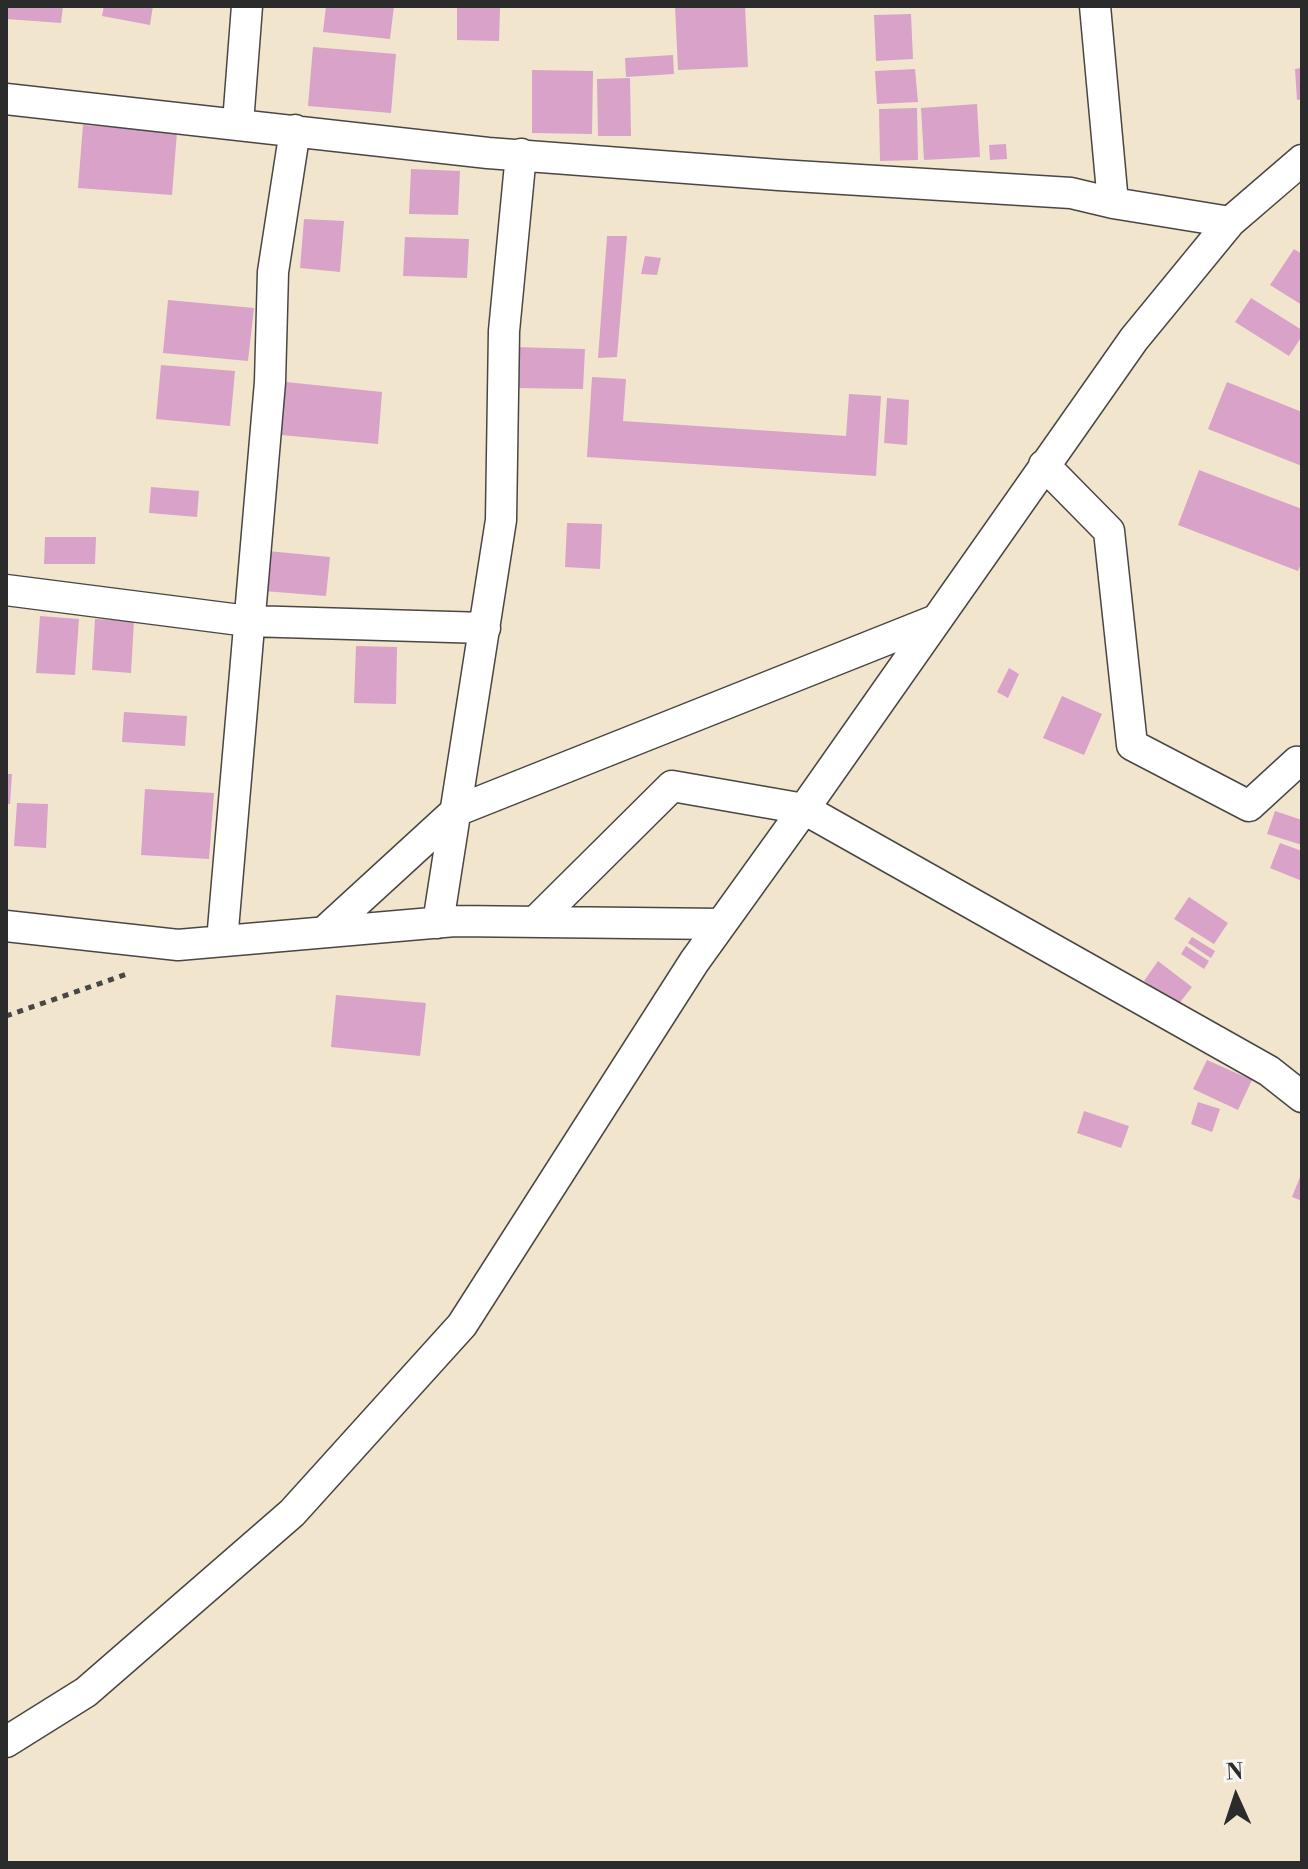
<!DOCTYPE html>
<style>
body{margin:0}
#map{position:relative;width:1308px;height:1869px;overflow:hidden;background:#f2e5cd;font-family:"Libre Bodoni",serif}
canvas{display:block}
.frame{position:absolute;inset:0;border:8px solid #2b2b2b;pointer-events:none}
.north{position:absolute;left:1196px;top:1757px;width:80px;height:80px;-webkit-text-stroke:6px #f6f6f2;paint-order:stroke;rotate:357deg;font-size:22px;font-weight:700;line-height:32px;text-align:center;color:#2b2b2b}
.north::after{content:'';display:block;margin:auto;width:28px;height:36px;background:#2b2b2b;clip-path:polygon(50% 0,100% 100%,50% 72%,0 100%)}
</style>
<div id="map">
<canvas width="1308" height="1869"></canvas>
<div class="frame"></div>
<div class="north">N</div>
</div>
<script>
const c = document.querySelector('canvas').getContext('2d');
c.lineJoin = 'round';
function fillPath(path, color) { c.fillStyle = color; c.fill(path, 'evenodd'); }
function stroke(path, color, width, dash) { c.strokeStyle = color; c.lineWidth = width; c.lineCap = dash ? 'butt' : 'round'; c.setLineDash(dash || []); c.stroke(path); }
fillPath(new Path2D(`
 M6 6H63L61 23 6 19Z
 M104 6H153L150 25 102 16Z
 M326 6H394L390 39 323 32Z
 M675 6H745L748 67 678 70Z
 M457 7 500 8 499 41 457 40Z
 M911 14 913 59 876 61 874 15Z
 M313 47 396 54 391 113 308 106Z
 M673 55 674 74 626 77 625 58Z
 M1302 68V99L1297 100 1295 69Z
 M915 69 918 102 877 104 875 71Z
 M532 70 593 71 592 134 532 133Z
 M630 78 631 136H598L597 79Z
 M977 104 980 157 924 160 921 108Z
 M917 108 918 160 880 161 879 109Z
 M83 125 177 132 172 195 78 188Z
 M1006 144 1007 159 990 160 989 145Z
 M411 169 460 171 458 215 409 214Z
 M304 219 344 221 340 272 300 268Z
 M607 236H627L617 357 598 358Z
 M405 237 469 239 467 278 403 276Z
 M1294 249 1302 254V305L1270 285Z
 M645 256 661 258 657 275 641 274Z
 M1251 298 1302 330V336L1289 356 1235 322Z
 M168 300 254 308 248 361 163 353Z
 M514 347 585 349 583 389 513 388Z
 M161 365 235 371 230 426 156 419Z
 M592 377 626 379 623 421 846 436 849 394 881 396 876 476 587 457Z
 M286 382 382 392 378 444 281 435Z
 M1227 382 1302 412V466L1208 429Z
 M887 398 909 400 907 445 884 443Z
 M1199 470 1302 509V561L1298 571 1178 525Z
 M151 487 199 491 197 517 149 513Z
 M567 523 602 524 600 569 565 567Z
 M45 537H96L95 564H44Z
 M268 551 330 557 326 596 264 591Z
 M40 616 79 619 75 675 36 673Z
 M95 619 134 621 131 673 92 670Z
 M356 646 397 647 396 704 354 703Z
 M1009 668 1019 674 1008 698 997 692Z
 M1062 696 1102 714 1084 755 1043 738Z
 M124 712 187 716 185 746 122 742Z
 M6 774H12L10 804H6Z
 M145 789 214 793 209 859 141 855Z
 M17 803 48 804 46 848 14 846Z
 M1275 811 1302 820V845L1267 834Z
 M1280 843 1302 851V881L1270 868Z
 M1189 897 1228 923 1214 944 1174 919Z
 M1192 937 1215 951 1211 958 1188 943Z
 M1186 946 1209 961 1204 969 1181 954Z
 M1158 961 1192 987 1178 1005 1144 981Z
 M336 995 426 1003 420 1056 331 1047Z
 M1207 1060 1252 1080 1238 1110 1193 1089Z
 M1198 1102 1220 1109 1212 1132 1191 1124Z
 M1084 1111 1129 1126 1121 1148 1077 1133Z
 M1302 1172V1201L1292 1197Z`), '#d9a2c9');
const minor = new Path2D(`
 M1095 6 1113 203
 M6 99 488 153 779 175 1071 193 1113 203 1230 222
 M238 123 247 6
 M1044 465 1109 531 1132 745 1249 806 1297 762 1302 764
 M6 590 248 621 485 628
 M535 922 672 786 804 809 1269 1071 1302 1097
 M438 923 501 520 504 331 521 154
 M6 926 178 945 455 921 721 924
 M324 932 456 811 936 620
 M222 941 270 382 273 272 295 130
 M6 1742 86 1692 292 1513 462 1325 694 962 804 809 1134 339 1230 222 1302 160`);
stroke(minor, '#494743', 33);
stroke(new Path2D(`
 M6 1016 130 973`), '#494743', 5, [6, 6]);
stroke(minor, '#fff', 30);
</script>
